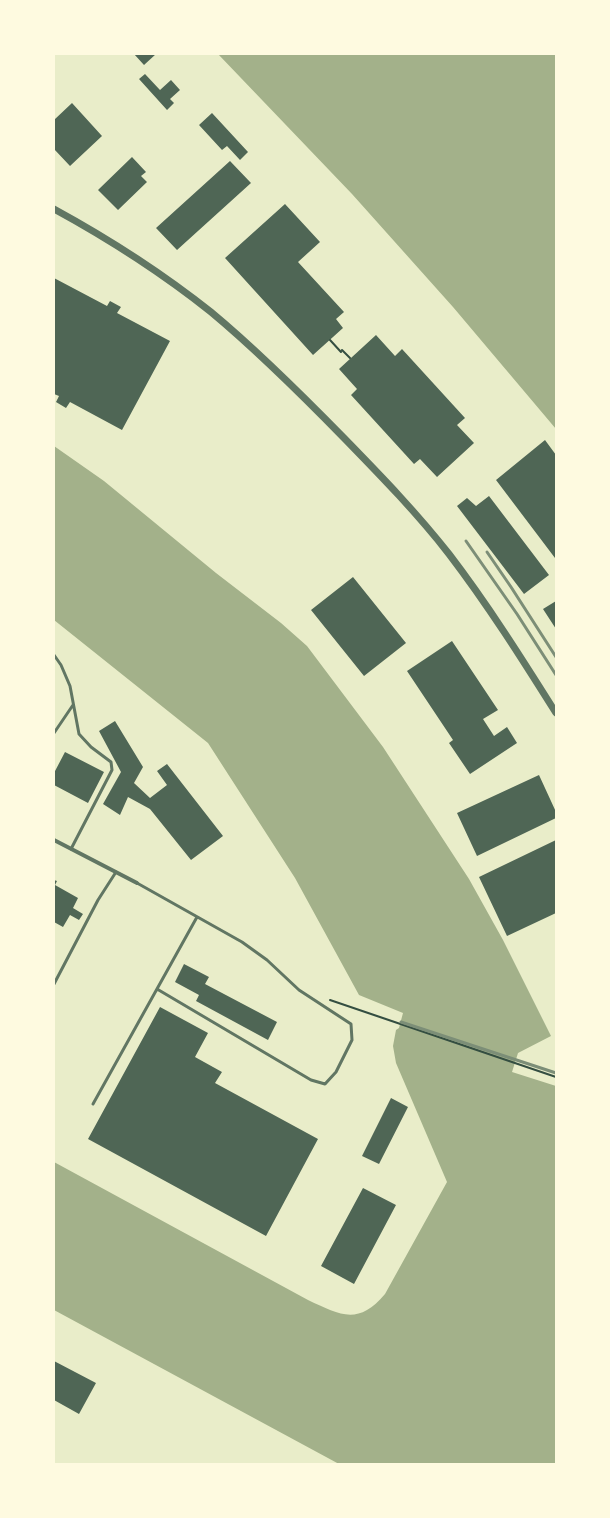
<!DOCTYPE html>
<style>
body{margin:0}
#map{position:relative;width:610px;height:1518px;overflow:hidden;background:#e9edc9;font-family:"Fira Sans",sans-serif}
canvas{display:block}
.frame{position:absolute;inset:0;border:55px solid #fefae0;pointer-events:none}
</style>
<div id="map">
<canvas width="610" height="1518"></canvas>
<div class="frame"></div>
</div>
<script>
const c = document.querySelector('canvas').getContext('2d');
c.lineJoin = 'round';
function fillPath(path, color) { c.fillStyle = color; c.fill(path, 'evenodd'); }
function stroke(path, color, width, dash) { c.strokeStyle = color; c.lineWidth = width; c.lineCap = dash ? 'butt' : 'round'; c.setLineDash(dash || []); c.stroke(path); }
fillPath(new Path2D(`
 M218 54H556V429L453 307 352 194Z
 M54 446 104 481 216 573 281 623 307 646 383 747 469 879 503 940 551 1036 518 1053 512 1072 556 1086V1464H339L54 1310V1162L308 1300C340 1315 358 1326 385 1294L447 1182 396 1063 393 1046 396 1030 399 1028 403 1013 359 995 295 878 208 743 54 620Z`), '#a3b18a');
fillPath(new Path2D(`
 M134 54H156L144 65Z
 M145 74 160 90 171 80 180 90 170 99 174 103 167 110 139 79Z
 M72 103 102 136 70 166 54 149V120Z
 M212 113 248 152 240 160 227 146 222 150 199 125Z
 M132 157 146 172 141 176 147 182 118 210 98 190Z
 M230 161 251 183 177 250 156 228Z
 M285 204 320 242 298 262 344 312 336 319 343 328 313 355 225 258Z
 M54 278 107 306 110 301 121 307 117 313 170 341 122 430 70 402 66 408 56 402 59 396 54 394Z
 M376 335 395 356 402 349 465 418 457 425 474 443 437 477 420 459 414 464 351 395 357 389 339 369Z
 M545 440 556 455V557L555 558 496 480Z
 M489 496 549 575 524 594 457 506 467 498 476 506Z
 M353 577 406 643 364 676 311 610Z
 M556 601V629L543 609Z
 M452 641 498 710 483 719 494 736 507 727 517 743 470 774 449 743 453 740 407 671Z
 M115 721 143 767 134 783 150 798 167 785 157 771 167 764 223 836 191 860 150 809 128 797 120 815 103 804 121 772 99 731Z
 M65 752 104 772 88 803 54 785V773Z
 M539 775 556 812V818L477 856 457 813Z
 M556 840V913L507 936 479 877Z
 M54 880 57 881 55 885 78 898 73 908 83 914 79 920 70 915 63 927 54 922Z
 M184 964 209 977 205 984 277 1022 268 1040 196 1001 199 995 175 982Z
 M160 1007 208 1033 195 1057 222 1072 215 1083 318 1139 266 1236 88 1139Z
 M391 1098 408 1107 379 1164 362 1156Z
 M363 1188 396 1205 354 1284 321 1266Z
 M54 1361 96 1383 79 1414 54 1400Z`), '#4f6655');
stroke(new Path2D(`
 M330 340 341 352
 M342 350 350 358
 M330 1000 556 1077`), '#344e41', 2);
stroke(new Path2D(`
 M54 655 61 665 70 686 79 734 91 747 111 762 112 770 71 849
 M54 733 73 705
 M137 883 242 942 267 960 299 990 351 1024 352 1040 336 1072 325 1084 311 1080 157 989
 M54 984 98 900 116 872
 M93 1104 197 917`), '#617663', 3);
stroke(new Path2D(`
 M54 840 137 883`), '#617663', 4);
stroke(new Path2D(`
 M54 209C109 239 162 273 211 312 258 351 302 395 345 439 381 476 417 513 449 554 488 605 522 659 556 713`), '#617663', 7);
stroke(new Path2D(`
 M466 541 517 614 556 675
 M487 552 511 587 556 657
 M401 1022 556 1073`), '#7c8e77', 3);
</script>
